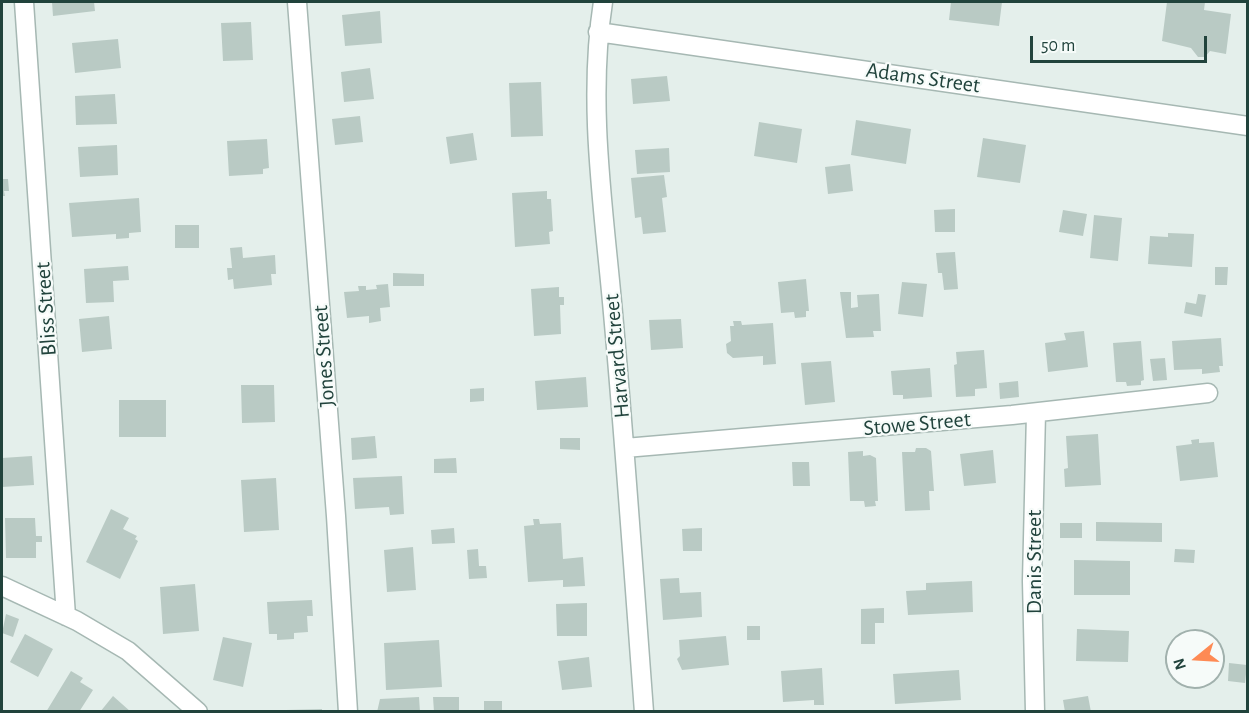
<!DOCTYPE html>
<style>
body{margin:0}
#map{position:relative;width:1249px;height:713px;overflow:hidden;background:#e4efeb;font-family:"Alegreya Sans",sans-serif}
canvas{display:block}
.frame{position:absolute;inset:0;border:3px solid #21433c;pointer-events:none}
.north{position:absolute;left:1165px;top:629px;width:60px;height:60px;box-sizing:border-box;background:#f6fbf9;border:2px solid #a1b1ad;border-radius:50%;rotate:252deg;font-size:16px;font-weight:700;line-height:24px;text-align:center;color:#21433c}
.north::after{content:'';display:block;margin:auto;width:21px;height:27px;background:#fe8a54;clip-path:polygon(50% 0,100% 100%,50% 72%,0 100%)}
.scale{position:absolute;left:1030px;top:36px;width:177px;height:27px;box-sizing:border-box;border:3px solid #21433c;border-top:0;padding-left:8px;font-size:18px;line-height:21px;white-space:nowrap;color:#21433c;-webkit-text-stroke:4px #f6fbf9;paint-order:stroke}
</style>
<div id="map">
<canvas width="1249" height="713"></canvas>
<div class="frame"></div>
<div class="north">N</div>
<div class="scale">50 m</div>
</div>
<script>
const c = document.querySelector('canvas').getContext('2d');
c.lineJoin = 'round';
function fillPath(path, color) { c.fillStyle = color; c.fill(path, 'evenodd'); }
function stroke(path, color, width, dash) { c.strokeStyle = color; c.lineWidth = width; c.lineCap = dash ? 'butt' : 'round'; c.setLineDash(dash || []); c.stroke(path); }
function label(font, color, halo, rows, align = 'center') {
  c.font = font + ' "Alegreya Sans",sans-serif'; c.lineWidth = 4.5; c.setLineDash([]); c.textBaseline = 'middle'; c.strokeStyle = halo; c.fillStyle = color; for (const [text, x, y, turn = 0] of rows) {
    c.save(); c.translate(x, y); c.rotate((+turn || 0) * Math.PI / 180); c.textAlign = isNaN(turn) ? turn : align; if (halo) c.strokeText(text, 0, 0); c.fillText(text, 0, 0); c.restore();
  }
}
fillPath(new Path2D(`
 M52 2H94L95 11 53 16Z
 M951 2H1002L999 26 949 20Z
 M1167 2H1205L1204 10 1231 14 1226 54 1210 51 1205 57H1198L1191 48 1162 41Z
 M380 11 382 43 345 46 342 15Z
 M251 22 253 60 223 61 221 23Z
 M118 39 121 68 75 73 72 43Z
 M370 68 374 99 344 102 341 72Z
 M667 76 670 101 633 104 631 79Z
 M541 82 543 136 511 137 509 83Z
 M115 94 117 124 76 125 75 96Z
 M360 116 363 142 335 145 332 119Z
 M856 120 911 129 906 164 851 155Z
 M759 122 802 129 797 163 754 156Z
 M473 133 477 160 450 164 446 137Z
 M983 138 1026 145 1020 183 977 177Z
 M267 139 269 168 263 169V174L229 176 227 141Z
 M117 145 118 175 80 177 78 147Z
 M669 148 670 172 637 174 635 150Z
 M850 164 853 191 828 194 825 167Z
 M664 175 667 197 662 198 666 232 643 234 641 217 635 218 631 178Z
 M2 179H8L9 191H4L5 196H2Z
 M547 191V199H551L553 231 549 232 550 244 515 247 512 193Z
 M139 198 141 232 129 233V238L116 239V234L72 237 69 203Z
 M955 209V232H935L934 210Z
 M1063 210 1087 214 1083 236 1059 232Z
 M1094 215 1122 218 1118 261 1090 258Z
 M175 225H199V248H175Z
 M1168 233 1194 234 1192 267 1148 264 1150 236 1168 237Z
 M242 247 243 258 275 255 276 274H271L272 285 234 289 233 279 228 280 227 268H232L230 248Z
 M955 252 958 289 944 290 942 273H938L936 253Z
 M128 266 129 280 113 281 114 302 86 303 84 269Z
 M1215 267H1228L1227 285H1215Z
 M393 273 424 274V286H393Z
 M806 279 809 311H806V317L795 318 794 312 781 313 778 282Z
 M902 282 927 284 923 317 898 314Z
 M388 284 390 307 380 308 381 321 369 323V316L347 318 344 292 359 291 358 286H366V290L377 289 376 285Z
 M559 287V297H564V305H560L561 334 534 336 531 289Z
 M840 292H851V308L858 307 857 295 879 294 881 331H873L874 337 846 338Z
 M1198 294 1206 295 1202 317 1184 313 1186 302 1196 304Z
 M109 316 112 349 82 352 79 319Z
 M681 319 683 348 651 350 649 320Z
 M733 321H741L742 325 773 323 776 364 763 365V356L733 358 727 353 726 344 731 341 730 326H734Z
 M1084 331 1088 367 1048 372 1045 343 1066 340 1064 333Z
 M1221 338 1223 366H1219L1220 372 1202 374V369L1174 370 1172 341Z
 M1141 341 1144 380 1141 381V385L1127 386 1126 382H1116L1113 343Z
 M984 350 987 388 975 389V396L956 397 954 365 957 364 956 352Z
 M1165 358 1167 380 1153 381 1150 359Z
 M831 361 835 402 805 405 801 363Z
 M930 368 932 397 903 399V395H893L891 371Z
 M586 377 588 407 537 410 535 381Z
 M1018 381 1019 397 1000 399 999 383Z
 M241 385H274L275 422 242 423Z
 M484 388V401L470 402V389Z
 M119 400H166V437H119Z
 M1098 434 1101 485 1065 487 1064 469 1068 468 1066 436Z
 M375 436 377 458 352 460 351 438Z
 M560 438H580V450L560 449Z
 M1199 439V443L1214 442 1218 477 1180 481 1176 446 1192 444 1191 440Z
 M916 448H926L931 451 934 491H929L930 510 905 511 902 452H915Z
 M993 450 996 483 964 486 960 454Z
 M863 451V456L870 455 876 458 878 501H875L876 506 865 507 864 501H850L848 452Z
 M32 456 34 485 2 487V458Z
 M456 458 457 473H434V459Z
 M792 462H809L810 486H793Z
 M402 476 404 514 390 515 389 507 355 509 353 478Z
 M276 478 279 530 244 532 241 480Z
 M111 509 129 518 123 529 137 536 135 539 138 541 120 579 86 562Z
 M5 518H35L36 536H42V542H36V558H6Z
 M533 519H539L540 524 561 523 563 559 583 557 585 586 563 587V580L528 582 524 526 534 525Z
 M1096 522 1162 523V542L1096 541Z
 M1060 523H1082V538H1060Z
 M454 528 455 543 432 544 431 530Z
 M702 528V551H683L682 529Z
 M413 547 416 590 387 592 384 550Z
 M478 549 479 566H486L487 578 469 579 467 550Z
 M1175 549 1195 550 1194 563 1174 562Z
 M1074 560 1130 561V595H1074Z
 M679 578 680 593 701 592 702 617 663 620 660 579Z
 M972 581 973 612 908 615 906 591 926 590V583Z
 M195 584 199 631 163 634 160 587Z
 M312 600 313 616H307L308 632 294 633V639L277 640V634H269L267 602Z
 M587 603V636H557L556 604Z
 M884 608V623H875V644H861V609Z
 M6 614 19 619 13 637 2 633Z
 M747 626H760V640H747Z
 M1077 629 1129 631 1128 662 1076 661Z
 M25 634 53 649 38 677 10 662Z
 M726 636 729 665 682 670 677 659 680 656 679 640Z
 M223 637 252 643 243 687 213 680Z
 M439 640 442 687 386 690 384 643Z
 M589 657 592 687 562 690 558 661Z
 M1229 663 1247 665 1245 683 1228 681Z
 M822 668 824 705H814V700L783 702 781 671Z
 M959 670 961 700 895 704 893 674Z
 M71 671 83 678 80 682 93 690 79 712H46Z
 M113 696 131 712H100Z
 M1088 696 1091 712H1065L1063 700Z
 M419 697 420 712H377L380 699Z
 M433 697H459V712H434Z
 M484 701H502V712H484Z
 M322 709V712H286V710Z`), '#b9cac4');
const minor = new Path2D(`
 M24 2 66 616
 M297 2 336 516 348 712
 M603 2C587 104 604 210 613 313 625 446 634 579 644 712
 M598 32 1248 126
 M625 448 1012 415 1208 393
 M2 586 77 621 128 651 198 712
 M1035 712 1032 581 1036 413`);
stroke(minor, '#a6b8b3', 21);
stroke(minor, '#fff', 18);
label('22px', '#21433c', '#f6fbf9', [
 ["Adams Street",923,78,8],
 ["Bliss Street",46,309,-94],
 ["Jones Street",324,356,-94],
 ["Harvard Street",617,356,-95],
 ["Stowe Street",917,424,-5],
 ["Danis Street",1034,562,-90]
]);
</script>
